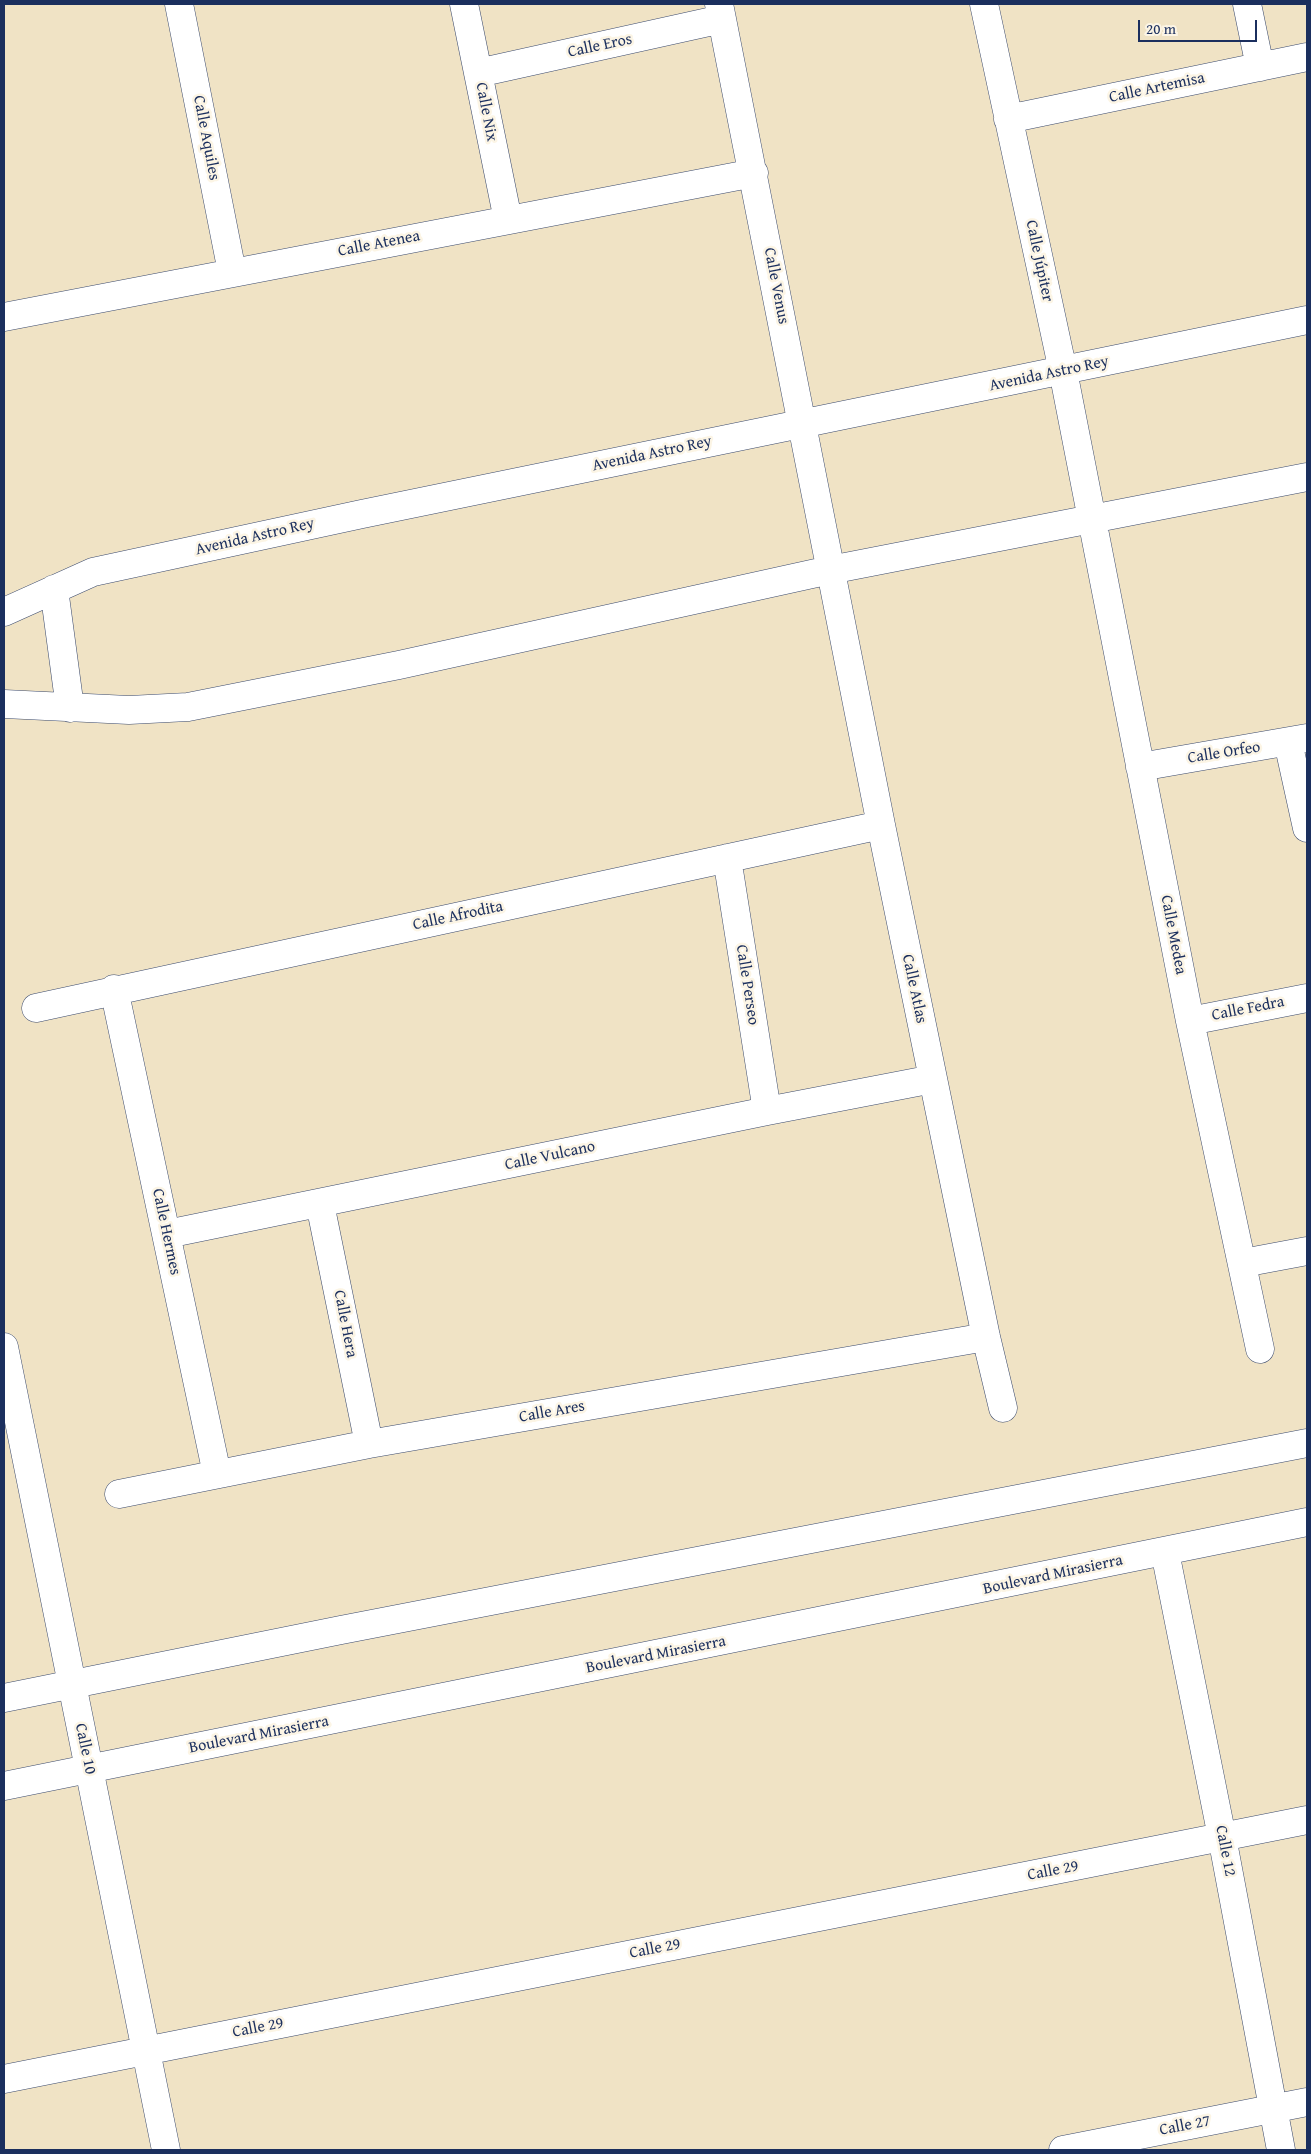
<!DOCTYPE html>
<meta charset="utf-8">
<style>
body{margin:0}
#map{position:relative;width:1311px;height:2154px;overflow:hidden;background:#f0e3c5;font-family:"Gentium Book Plus",serif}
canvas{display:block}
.frame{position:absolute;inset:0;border:5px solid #1b2f5e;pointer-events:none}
.scale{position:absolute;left:1138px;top:20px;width:119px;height:22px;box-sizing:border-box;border:2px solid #1b2f5e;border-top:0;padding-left:6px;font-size:15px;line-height:18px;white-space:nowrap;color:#1b2f5e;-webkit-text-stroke:4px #fcf5e5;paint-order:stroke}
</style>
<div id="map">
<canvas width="1311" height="2154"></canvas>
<div class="frame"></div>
<div class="scale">20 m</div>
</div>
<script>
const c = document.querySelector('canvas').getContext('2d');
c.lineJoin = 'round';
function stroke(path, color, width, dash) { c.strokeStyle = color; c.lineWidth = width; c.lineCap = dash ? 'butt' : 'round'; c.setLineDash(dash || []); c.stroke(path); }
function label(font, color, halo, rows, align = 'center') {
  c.font = font + ' "Gentium Book Plus",serif'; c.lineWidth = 5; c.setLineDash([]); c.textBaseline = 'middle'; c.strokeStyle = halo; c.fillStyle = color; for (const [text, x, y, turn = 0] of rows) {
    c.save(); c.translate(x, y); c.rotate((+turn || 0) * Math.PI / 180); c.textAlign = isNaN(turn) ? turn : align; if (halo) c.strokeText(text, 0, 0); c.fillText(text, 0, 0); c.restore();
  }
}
const street = new Path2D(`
 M179 4 232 272
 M464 4 508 220
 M719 4 881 825 986 1337 1003 1408
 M984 4 1063 371 1190 1021 1260 1349
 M1247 4 1260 67
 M478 73 722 19
 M1008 119 1307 57
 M4 317 754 173
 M54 589 70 708
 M4 612 93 572 362 514 1307 320
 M4 704 129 710 188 707 399 665 830 570 1307 477
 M1288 742 1307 828
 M1140 767 1307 738
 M727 858 767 1111
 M114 989 217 1474
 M36 1008 881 825
 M1190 1021 1307 998
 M320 1204 369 1444
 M167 1234 767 1111 933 1079
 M1243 1263 1307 1251
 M4 1347 166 2150
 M119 1494 369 1444 986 1337
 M1165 1552 1222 1837 1281 2150
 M4 2079 1307 1820
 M1063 2150 1307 2102`);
const secondary = new Path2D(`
 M4 1698 341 1630 1307 1443
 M4 1786 1307 1522`);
stroke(street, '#3b4a6d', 29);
stroke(secondary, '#3b4a6d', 29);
stroke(street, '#fff', 28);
stroke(secondary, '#fff', 28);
label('16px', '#1b2f5e', '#fcf5e5', [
 ["Calle Eros",600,46,-12],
 ["Calle Artemisa",1157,88,-12],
 ["Calle Nix",486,112,79],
 ["Calle Aquiles",206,138,79],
 ["Calle Atenea",379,244,-11],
 ["Calle Júpiter",1039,261,78],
 ["Calle Venus",776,286,79],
 ["Avenida Astro Rey",1049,374,-12],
 ["Avenida Astro Rey",652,454,-12],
 ["Avenida Astro Rey",255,537,-13],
 ["Calle Orfeo",1224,753,-9],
 ["Calle Afrodita",458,916,-12],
 ["Calle Medea",1173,935,79],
 ["Calle Perseo",747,985,81],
 ["Calle Atlas",914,989,78],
 ["Calle Fedra",1248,1009,-11],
 ["Calle Vulcano",550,1156,-12],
 ["Calle Hermes",166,1232,78],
 ["Calle Hera",345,1324,79],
 ["Calle Ares",552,1412,-10],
 ["Boulevard Mirasierra",1053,1575,-12],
 ["Boulevard Mirasierra",656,1655,-11],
 ["Boulevard Mirasierra",259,1735,-11],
 ["Calle 10",85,1749,78],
 ["Calle 12",1225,1851,79],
 ["Calle 29",1053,1871,-11],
 ["Calle 29",655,1949,-11],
 ["Calle 29",258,2028,-11],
 ["Calle 27",1185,2126,-11]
]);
</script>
